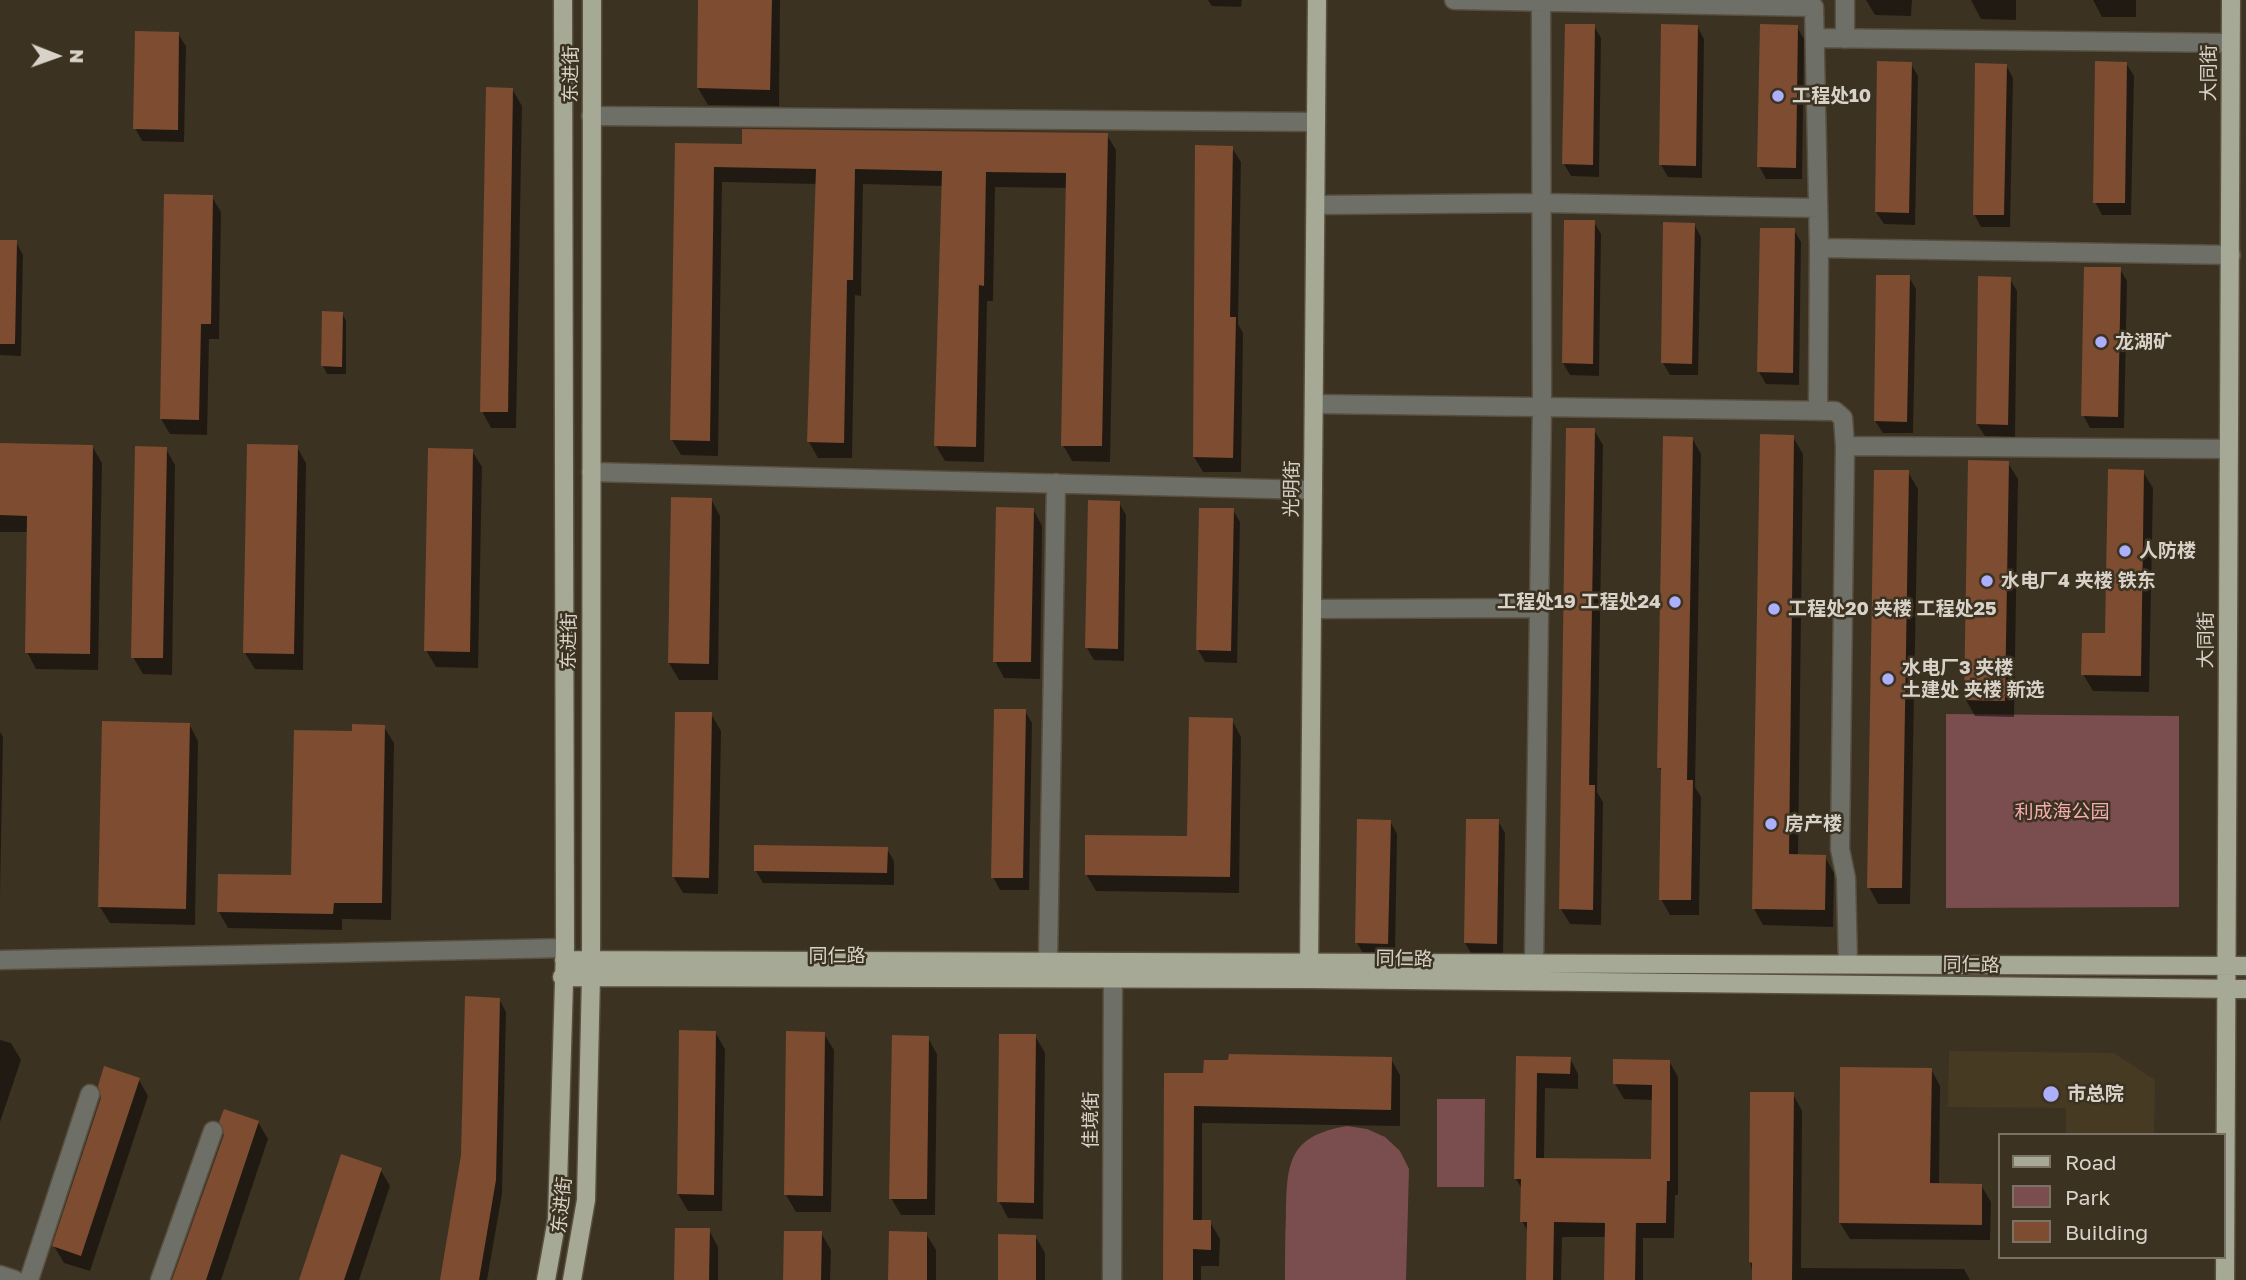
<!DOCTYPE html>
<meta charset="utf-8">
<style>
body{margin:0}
#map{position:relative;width:2246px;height:1280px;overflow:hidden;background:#3c3222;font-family:"Golos Text",sans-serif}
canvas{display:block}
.legend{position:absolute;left:1998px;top:1133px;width:228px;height:126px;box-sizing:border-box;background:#3c3222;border:2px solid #7a7264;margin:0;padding:9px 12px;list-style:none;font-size:21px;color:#d8d2c8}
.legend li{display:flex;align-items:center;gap:14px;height:35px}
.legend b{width:35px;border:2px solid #7a7264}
.north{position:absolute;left:21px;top:21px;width:70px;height:70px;-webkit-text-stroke:5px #3c3222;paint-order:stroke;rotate:91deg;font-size:19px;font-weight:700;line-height:28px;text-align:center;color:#d8d2c8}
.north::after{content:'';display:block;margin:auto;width:24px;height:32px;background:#d8d2c8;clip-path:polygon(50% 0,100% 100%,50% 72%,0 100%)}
</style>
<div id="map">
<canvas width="2246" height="1280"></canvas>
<ul class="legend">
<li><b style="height:9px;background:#a7a997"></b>Road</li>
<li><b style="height:19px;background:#7a4d4f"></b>Park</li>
<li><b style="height:19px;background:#7d4c31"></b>Building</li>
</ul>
<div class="north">N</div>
</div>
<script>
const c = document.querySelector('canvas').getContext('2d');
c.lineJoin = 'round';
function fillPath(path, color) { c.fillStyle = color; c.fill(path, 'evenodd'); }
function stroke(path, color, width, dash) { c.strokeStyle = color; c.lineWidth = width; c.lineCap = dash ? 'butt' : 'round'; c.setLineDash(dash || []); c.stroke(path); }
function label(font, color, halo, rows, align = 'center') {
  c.font = font + ' "Golos Text","Noto Sans SC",sans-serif'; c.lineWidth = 5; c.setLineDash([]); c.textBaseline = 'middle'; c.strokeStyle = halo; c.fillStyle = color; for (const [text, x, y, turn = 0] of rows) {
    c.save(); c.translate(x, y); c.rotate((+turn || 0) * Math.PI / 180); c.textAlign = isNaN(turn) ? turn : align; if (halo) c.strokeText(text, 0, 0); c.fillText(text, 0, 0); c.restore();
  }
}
fillPath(new Path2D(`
 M1949 1051 2114 1053 2155 1080 2154 1135H2066V1108L1948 1107Z`), '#473a23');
fillPath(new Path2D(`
 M1946 714 2179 716V907L1946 908Z
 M1437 1099H1485L1484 1187H1437Z
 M1347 1126 1367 1129 1385 1137 1400 1151 1409 1169 1406 1280H1285C1285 1258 1285 1237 1286 1215 1287 1163 1288 1136 1347 1126Z`), '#7a4d4f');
fillPath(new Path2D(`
 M700 0H780L779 106 708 105 698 88Z
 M1208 0H1242L1241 7 1212 6Z
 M1866 0H1912L1911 16 1875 15Z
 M1971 0H2016V20L1981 19Z
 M2093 0H2136V17H2102Z
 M1594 26 1601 38 1599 177 1571 176 1564 164Z
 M1697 26 1704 39 1702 178 1668 177 1661 165Z
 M1797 27 1804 39 1802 179H1766L1759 166Z
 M178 34 186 46 184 142 142 141 135 128Z
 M2126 63 2134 76 2131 215H2102L2095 202Z
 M1911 64 1918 76 1915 225 1884 224 1876 212Z
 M2006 65 2013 78 2010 227H1981L1974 214Z
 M512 89 522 106 516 428H491L482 411Z
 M1107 135 1116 150 1110 462 1072 461 1063 445 1068 188 995 187 993 301H987L984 462 945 461 936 446 943 186 863 184 861 296 855 295 852 458H818L809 442 817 184 722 182 718 456 681 455 672 440 677 144 744 146Z
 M1232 148 1241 162 1238 324 1243 333 1241 472H1203L1194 457Z
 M212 197 221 212 219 339H209L207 435 170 434 161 419Z
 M1594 222 1601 234 1599 376 1570 375 1563 363Z
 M1694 224 1701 237 1698 375H1670L1663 363Z
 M1794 230 1801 242 1799 385 1766 384 1759 372Z
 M0 242H16L23 255 21 356 0 355Z
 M2120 269 2127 281 2124 428H2090L2083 415Z
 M1909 277 1916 289 1913 433H1883L1875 421Z
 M2010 279 2017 291 2015 437 1985 436 1977 424Z
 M342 313 346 321V374H327L323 366Z
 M1594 430 1603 445 1597 792 1603 802 1601 925 1570 924 1561 909Z
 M1793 437 1803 454 1798 856 1825 857 1834 873 1833 927 1763 925 1754 909Z
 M1692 438 1701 454 1695 787 1701 797 1699 915H1670L1661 899 1663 774 1659 767Z
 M0 445 92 446 102 463 98 670 36 669 27 652 29 532H0Z
 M297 447 306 463 303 670 255 669 245 653Z
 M166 449 175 465 172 675 143 674 133 657Z
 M472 451 482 467 478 668 436 667 426 650Z
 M2008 463 2018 479 2014 717 1975 716 1966 700Z
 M1908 472 1918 489 1910 904H1878L1869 887Z
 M2143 472 2153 488 2149 692 2093 691 2083 674 2107 635Z
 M711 499 720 516 718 680H679L669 663Z
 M1119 503 1126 515 1124 661 1094 660 1087 648Z
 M1033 509 1042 526 1040 679 1004 678 995 661Z
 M1233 510 1240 522 1237 663 1205 662 1198 650Z
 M1025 711 1032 723 1029 890H1000L993 877Z
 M711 714 721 731 718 894 683 893 673 876Z
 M1232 720 1241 737 1239 893 1096 891 1086 874 1189 838Z
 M189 724 198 741 195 925 110 923 100 907Z
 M384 727 394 743 391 920 342 919V930L228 928 219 912 293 877 354 733Z
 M0 732 3 737 0 895Z
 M1390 821 1397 834 1395 956 1364 955 1357 943Z
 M1498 821 1505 833 1503 956 1472 955 1465 943Z
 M887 849 894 861V885L763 883 756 871Z
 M499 999 506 1012 502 1194 487 1280H442Z
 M715 1032 725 1049 722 1211H688L678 1194Z
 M824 1034 834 1050 831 1212H796L786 1195Z
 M1035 1036 1045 1053 1043 1219 1008 1218 999 1201Z
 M928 1038 937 1054 935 1215H901L891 1198Z
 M0 1040 11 1043 21 1060 0 1122Z
 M1517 1058H1570L1578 1074V1089L1545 1088 1544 1159 1653 1160V1100L1624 1099 1615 1084 1669 1061 1678 1077V1195H1675L1674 1238H1643V1280H1606L1607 1237H1562L1561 1280H1528V1232L1522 1221V1189L1516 1179Z
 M1391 1059 1400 1075V1126L1202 1123V1222H1210L1220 1239 1219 1266H1201V1280H1165L1166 1075H1205Z
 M1931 1069 1940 1086 1939 1185H1981L1991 1202 1990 1240 1850 1239 1840 1223Z
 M139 1080 148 1096 90 1271 64 1263 54 1246Z
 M1793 1094 1802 1111 1801 1268 1964 1269 1970 1280H1754L1750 1262Z
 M258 1122 268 1139 221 1280H174L226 1135Z
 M380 1169 390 1186 359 1280H301Z
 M709 1230 718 1247V1280H676Z
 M821 1233 831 1250 830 1280H785Z
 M926 1234 936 1250V1280H890Z
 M1035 1236 1045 1253V1280H1000Z`), '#0007');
fillPath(new Path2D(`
 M698 0H772L770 90 697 88Z
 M1565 24H1595L1593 165 1562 164Z
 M1661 24 1698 25 1696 166 1659 165Z
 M1760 24 1798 25 1796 168 1757 167Z
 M135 31 179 32 178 130 133 129Z
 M1877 61 1912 62 1909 213 1875 212Z
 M2095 61 2127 62 2125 203H2093Z
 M1975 63 2007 64 2004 215H1973Z
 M486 87 513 88 508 412H480Z
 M742 129 1108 133 1102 446H1061L1066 173 986 172 984 286 979 285 976 447 934 446 942 171 855 169 853 280H847L844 443 807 442 816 169 714 167 710 441 670 440 675 143 742 144Z
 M1195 145 1233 146 1230 317H1236L1233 458 1193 457Z
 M164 194 213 195 211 324H201L199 420 160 419Z
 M1564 220H1595L1593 364 1562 363Z
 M1663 222 1695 223 1692 364 1661 363Z
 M1760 228H1795L1793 373 1757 372Z
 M0 240H17L15 344H0Z
 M2084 267H2121L2118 417 2081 416Z
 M1876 275H1910L1907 422 1874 421Z
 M1978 276 2011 277 2008 425 1976 424Z
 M322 311 343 312 342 367 321 366Z
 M1566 428H1595L1589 785H1595L1593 910 1559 909Z
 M1760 434 1794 435 1789 854 1826 855 1825 910 1752 909Z
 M1663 436 1693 437 1687 780H1693L1691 900H1659L1661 768H1657Z
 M0 443 93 445 90 654 25 653 27 516 0 515Z
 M247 444 298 445 294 654 243 653Z
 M135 446 167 447 163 658H131Z
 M428 448 473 449 470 652 424 651Z
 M1968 460 2009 461 2005 701 1964 700Z
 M2108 469 2144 470 2141 676 2081 675 2082 633H2105Z
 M1874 470H1909L1902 888H1867Z
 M671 497 712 498 709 664 668 663Z
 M1088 500 1120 501 1118 649 1085 648Z
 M996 507 1034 508 1031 662H993Z
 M1199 508H1234L1231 651 1196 650Z
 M994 709H1026L1023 878H991Z
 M675 712H712L709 878 672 877Z
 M1189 717 1233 718 1230 877 1085 875V835L1187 836Z
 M102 721 190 723 186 909 98 907Z
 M352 724 385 725 382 903H334L333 914 217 912 218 874 291 875 294 730 352 731Z
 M1357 819 1391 820 1388 944 1355 943Z
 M1466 819H1499L1497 944 1464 943Z
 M754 845 888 847 887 873 754 871Z
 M465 996 500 998 496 1180 479 1280H440L461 1155Z
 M679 1030 716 1031 714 1195 677 1194Z
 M786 1031 825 1032 823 1196 784 1195Z
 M999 1034H1036L1034 1203 997 1202Z
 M892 1035 929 1036 927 1199H889Z
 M1229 1054 1392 1057 1391 1110 1194 1106 1193 1220H1211V1250L1193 1249V1280H1163L1164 1073H1203L1204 1060H1228Z
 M1516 1056 1571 1057 1570 1074 1537 1073 1536 1158 1651 1159 1652 1085 1613 1084V1059L1670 1060V1181H1667L1666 1223H1636L1635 1280H1604L1605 1223 1554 1222 1553 1280H1526L1527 1222H1520L1521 1179H1514Z
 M104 1066 140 1078 81 1256 52 1246 101 1098 98 1086Z
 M1840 1067 1932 1068 1930 1183 1982 1184V1225L1839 1223Z
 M1750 1092H1794L1792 1280H1752V1263L1749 1262Z
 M224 1109 259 1121 206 1280H172L224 1135 219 1122Z
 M341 1154 382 1168 344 1280H299Z
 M675 1228H710L709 1280H674Z
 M784 1231H822L821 1280H783Z
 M889 1231 927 1232V1280H888Z
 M998 1234 1036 1235V1280H998Z`), '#7d4c31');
const minor = new Path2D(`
 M1454 0 1814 7 1819 248 1818 411
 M1815 38 2230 43
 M1845 39V0
 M591 116 1316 122
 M1316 205 1542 203 1818 208
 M1819 248 2231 255
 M1314 404 1835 411 1843 418 1845 446 1840 849 1846 878 1848 964
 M1845 446 2227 449
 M591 472 1313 490
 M1312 609 1538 608
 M0 960 565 948
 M1048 961 1056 483
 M1534 963 1542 406 1541 0
 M0 1275 15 1280
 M29 1280 90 1094
 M160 1280 213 1131
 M1112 1280 1113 964`);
const major = new Path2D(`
 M564 960 2246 966
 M1309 972 1317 0
 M562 977 1309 979 2246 989
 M546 1280 557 1219 565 948 563 0
 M572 1280 586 1200 591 975 592 0
 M2225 1280 2231 0`);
stroke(minor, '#584f40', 21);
stroke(major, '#584f40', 21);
stroke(minor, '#6e6f66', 18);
stroke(major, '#a7a997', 18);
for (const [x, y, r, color] of [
 [1778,96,7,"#acaffb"],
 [2101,342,7,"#acaffb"],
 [2125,551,7,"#acaffb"],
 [1987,581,7,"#acaffb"],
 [1675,602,7,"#acaffb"],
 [1774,609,7,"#acaffb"],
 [1888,679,7,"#acaffb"],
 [1771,824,7,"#acaffb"],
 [2051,1094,9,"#acaffb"]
]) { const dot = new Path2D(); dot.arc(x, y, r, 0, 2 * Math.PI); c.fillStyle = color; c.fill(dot); stroke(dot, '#3c3222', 2.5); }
label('19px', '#d8d2c8', '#3c3222', [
 ["大同街",2209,73,-90],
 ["东进街",571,74,-90],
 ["光明街",1292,489,-89],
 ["大同街",2206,640,-90],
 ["东进街",569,641,-90],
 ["同仁路",837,956],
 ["同仁路",1404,959,1],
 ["同仁路",1971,965,1],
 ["佳境街",1091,1120,-90],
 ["东进街",562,1205,-84]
]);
label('bold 19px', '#d8d2c8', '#3c3222', [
 ["工程处10",1792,96],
 ["龙湖矿",2115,342],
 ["人防楼",2139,551],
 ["水电厂4 夹楼 铁东",2001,581],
 ["工程处19 工程处24",1661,602,"right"],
 ["工程处20 夹楼 工程处25",1788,609],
 ["水电厂3 夹楼",1902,668],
 ["土建处 夹楼 新选",1902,690],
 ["房产楼",1785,824],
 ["市总院",2067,1094]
], 'left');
label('19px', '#f5acae', '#3c3222', [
 ["利成海公园",2062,812]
]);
</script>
